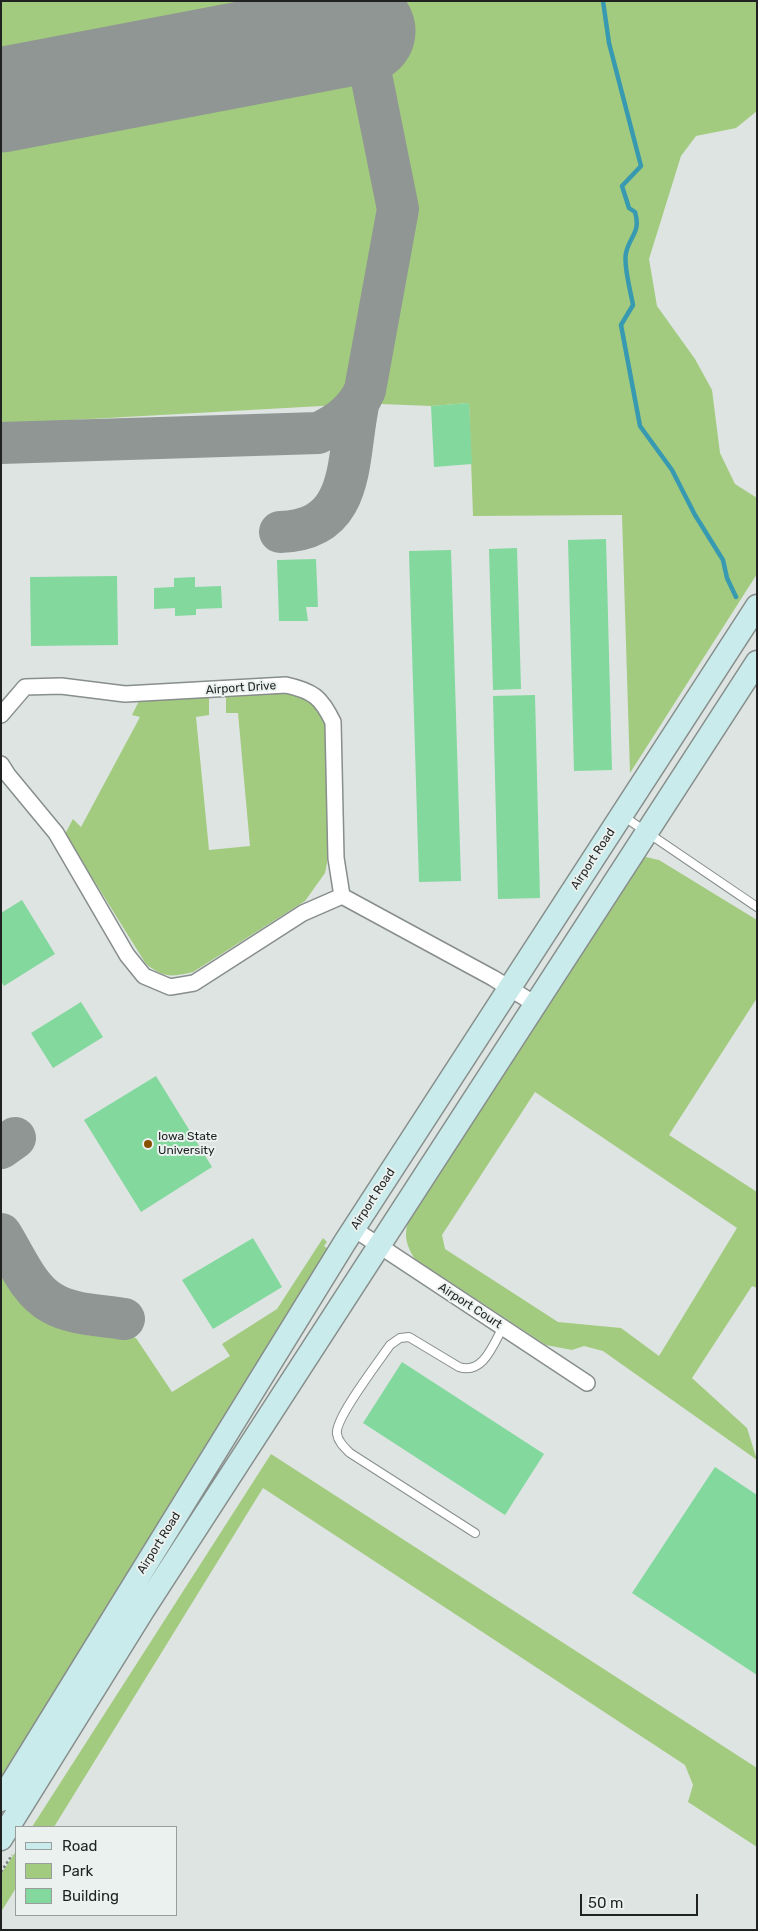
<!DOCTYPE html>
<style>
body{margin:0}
#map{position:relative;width:758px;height:1931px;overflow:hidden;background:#dde4e2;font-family:Rubik,sans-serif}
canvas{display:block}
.frame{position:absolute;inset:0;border:2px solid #1f2221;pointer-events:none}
.legend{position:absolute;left:15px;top:1826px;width:162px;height:90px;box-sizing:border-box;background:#eaf1ef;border:1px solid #999e9d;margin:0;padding:6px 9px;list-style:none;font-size:15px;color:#1f2221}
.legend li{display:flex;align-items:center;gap:10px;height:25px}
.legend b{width:25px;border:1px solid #999e9d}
.scale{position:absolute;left:580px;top:1894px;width:118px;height:22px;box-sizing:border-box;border:2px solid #1f2221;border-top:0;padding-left:6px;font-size:15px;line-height:18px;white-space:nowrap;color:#1f2221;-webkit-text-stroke:4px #eaf1ef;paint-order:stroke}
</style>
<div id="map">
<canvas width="758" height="1931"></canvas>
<div class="frame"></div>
<ul class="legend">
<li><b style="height:6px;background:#caebeb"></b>Road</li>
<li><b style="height:14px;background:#a3cb7f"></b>Park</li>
<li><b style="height:14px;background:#83d89d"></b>Building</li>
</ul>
<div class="scale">50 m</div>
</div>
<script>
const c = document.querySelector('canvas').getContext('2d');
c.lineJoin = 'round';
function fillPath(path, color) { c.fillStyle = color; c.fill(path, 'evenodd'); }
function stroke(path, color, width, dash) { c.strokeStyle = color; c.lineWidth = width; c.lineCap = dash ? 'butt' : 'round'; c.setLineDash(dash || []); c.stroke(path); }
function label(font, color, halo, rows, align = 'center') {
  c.font = font + ' Rubik,sans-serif'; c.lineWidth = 4; c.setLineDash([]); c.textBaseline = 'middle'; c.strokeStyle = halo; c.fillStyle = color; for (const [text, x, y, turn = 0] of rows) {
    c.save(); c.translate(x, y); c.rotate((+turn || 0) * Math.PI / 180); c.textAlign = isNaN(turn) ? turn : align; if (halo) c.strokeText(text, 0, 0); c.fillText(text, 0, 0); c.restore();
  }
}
fillPath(new Path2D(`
 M1 1H345L344 7 1 73Z
 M379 1H757V111L736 128 696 136 681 156 649 259 657 306 695 359 712 390 720 453 735 484 757 498V574L630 773 622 515 473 516 469 403 431 406 381 404 415 206Z
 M346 60 361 85 386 208 354 383 339 405 1 424V126Z
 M288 691C308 696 316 706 326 723L329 853 325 873 305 901 193 972C171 977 164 978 146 964L65 834 73 819 81 827 140 717 132 715 140 699 209 697V715L196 717 209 850 250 846 238 713H226V696Z
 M646 857 659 860 757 920V998L669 1135 757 1192V1288L752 1286 692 1378 747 1428 757 1460 603 1351 584 1346 572 1350 546 1345 415 1259C405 1244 403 1232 411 1215L637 863ZM535 1092 737 1228 659 1356 621 1328 558 1322 445 1249 442 1235Z
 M323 1238 327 1242 324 1246 328 1249V1254L1 1784V1254L27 1296 59 1321 136 1338 172 1392 230 1356 222 1344 277 1309Z
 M271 1454 757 1768V1847L688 1802 693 1785 685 1765 263 1488 54 1827H32Z
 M16 1851V1888L1 1912V1874Z`), '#a3cb7f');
stroke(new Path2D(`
 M603 1 609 43 641 166 622 186 629 208 635 212C641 233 630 235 626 253 623 265 631 293 633 305L621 325 640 426 672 470 695 515 723 560 727 578 736 597`), '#389ab1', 4.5);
stroke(new Path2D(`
 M1 443 318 433C339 424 356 411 365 390L398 209 370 70 350 50 329 38 339 27 354 1
 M280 532C358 530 346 457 359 401
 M1 1148 15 1138
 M1 1234C15 1256 28 1290 52 1303 72 1315 101 1315 124 1319`), '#909694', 42);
stroke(new Path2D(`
 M1 100 363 31`), '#909694', 105);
fillPath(new Path2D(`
 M469 403 472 464 434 467 431 406Z
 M606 539 612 770 574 771 568 540Z
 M517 548 521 689 493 690 489 549Z
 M451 550 461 881 419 882 409 551Z
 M316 559 318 607H306L308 621H279L277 560Z
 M117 576 118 645 31 646 30 577Z
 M195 577V587L221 586 222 608 196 609V615L175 616V608L154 609V588L174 587V578Z
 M535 695 540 898 498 899 493 696Z
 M22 900 55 954 4 986 1 981V913Z
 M81 1002 103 1037 53 1068 31 1033Z
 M156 1076 212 1167 141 1212 84 1120Z
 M253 1238 282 1287 213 1329 182 1280Z
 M402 1362 544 1454 505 1515 363 1423Z
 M715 1467 757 1495V1675L632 1593Z`), '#83d89d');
const service = new Path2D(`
 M623 816 757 907
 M475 1533 350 1453C345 1448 338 1442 337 1434 334 1419 380 1360 390 1345L400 1338 409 1337 459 1367C483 1375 493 1345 503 1327`);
const minor = new Path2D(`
 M1 715 25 687 61 686 125 694 286 685C313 691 321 697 333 722L336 858 342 896 303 913 194 983 170 987 144 976 127 955 56 833 8 775 1 764
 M342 896 493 978 535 1004
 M354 1229 587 1383`);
const secondary = new Path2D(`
 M1 1800 345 1242 757 606
 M1 1839 144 1609 757 662`);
stroke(service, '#878e8b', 10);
stroke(minor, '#878e8b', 18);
stroke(secondary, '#878e8b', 25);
stroke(new Path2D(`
 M1 1872 12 1855`), '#7c8180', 2.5, [2.5, 2.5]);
stroke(service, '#fff', 8);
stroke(minor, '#fff', 15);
stroke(secondary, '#caebeb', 22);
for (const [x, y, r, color] of [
 [148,1144,5,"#875100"]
]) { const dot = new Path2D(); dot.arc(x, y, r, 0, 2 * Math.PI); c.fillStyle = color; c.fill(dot); stroke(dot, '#eaf1ef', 2); }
label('12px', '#1f2221', '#eaf1ef', [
 ["Airport Drive",241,688,-4],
 ["Airport Road",593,859,-57],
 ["Airport Road",373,1199,-57],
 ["Airport Court",470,1306,33],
 ["Airport Road",159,1543,-58]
]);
label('12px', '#1f2221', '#eaf1ef', [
 ["Iowa State",158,1137],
 ["University",158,1151]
], 'left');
</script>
